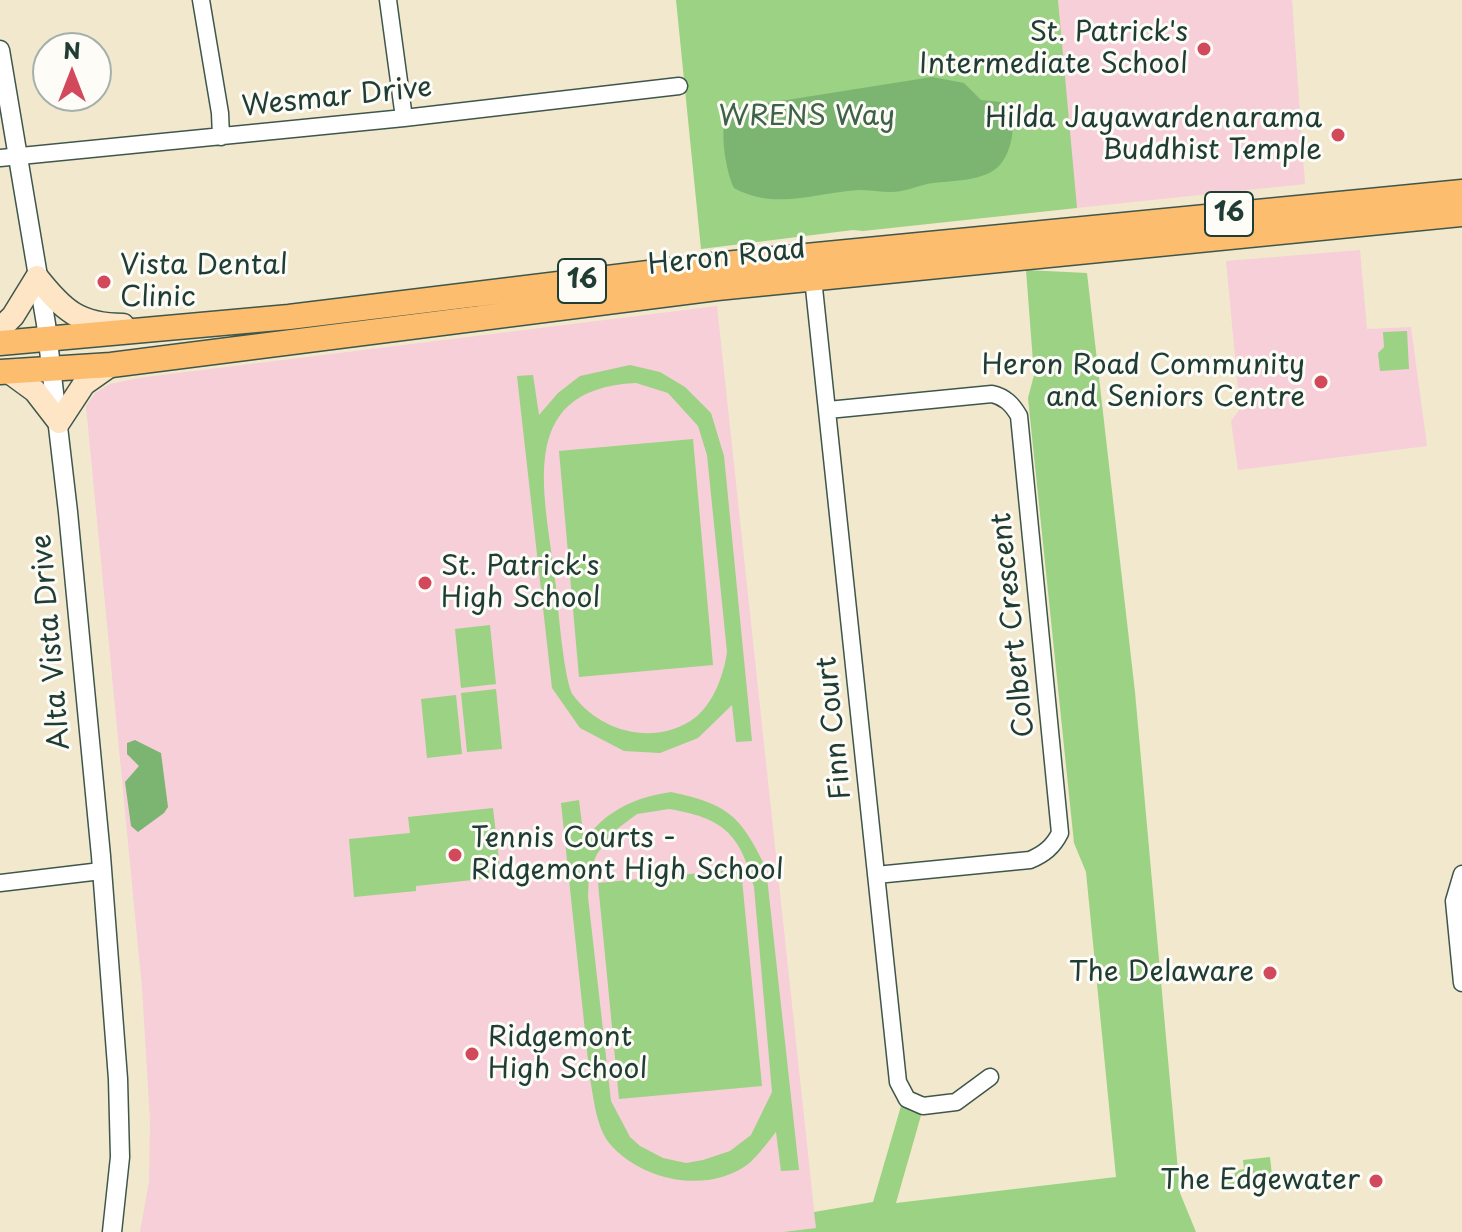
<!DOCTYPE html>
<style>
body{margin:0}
#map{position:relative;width:1462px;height:1232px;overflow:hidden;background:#f2e8ce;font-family:"Playpen Sans",sans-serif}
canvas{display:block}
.north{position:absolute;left:32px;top:32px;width:80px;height:80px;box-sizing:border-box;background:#fdfcf7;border:2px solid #a4b0a9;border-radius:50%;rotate:0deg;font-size:22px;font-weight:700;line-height:32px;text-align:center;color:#1f3d34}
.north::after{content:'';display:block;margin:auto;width:28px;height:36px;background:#d1495b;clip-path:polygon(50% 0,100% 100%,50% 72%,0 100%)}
</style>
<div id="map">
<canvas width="1462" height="1232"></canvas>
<div class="north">N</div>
</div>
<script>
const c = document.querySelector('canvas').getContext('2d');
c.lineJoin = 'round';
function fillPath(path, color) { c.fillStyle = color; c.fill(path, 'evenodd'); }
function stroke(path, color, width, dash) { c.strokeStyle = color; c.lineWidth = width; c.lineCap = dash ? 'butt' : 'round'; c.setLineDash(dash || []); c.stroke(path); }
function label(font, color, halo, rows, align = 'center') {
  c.font = font + ' "Playpen Sans",sans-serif'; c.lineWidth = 6; c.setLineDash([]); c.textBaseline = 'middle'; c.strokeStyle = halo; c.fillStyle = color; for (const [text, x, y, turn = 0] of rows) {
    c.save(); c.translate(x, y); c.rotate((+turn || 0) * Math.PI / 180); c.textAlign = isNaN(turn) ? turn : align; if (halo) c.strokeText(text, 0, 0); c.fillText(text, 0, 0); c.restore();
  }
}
fillPath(new Path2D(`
 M1058 0H1292L1305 184 1076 208Z
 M1360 250 1367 329 1411 327 1427 446 1238 470 1231 421 1240 409 1226 261Z
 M717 306 816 1228 783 1232H140L149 1181 150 1121 142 988 86 406 95 393 110 384 138 378Z`), '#f6cfd8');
fillPath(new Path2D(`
 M676 0H1058L1077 208 863 231 853 230 701 249Z
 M1026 270 1087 273 1135 692 1180 1193 1196 1232H783L816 1228 814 1212 873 1202 901 1106 922 1112 896 1203 1116 1177 1086 872 1074 843 1028 398 1034 375Z
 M1407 331 1409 369 1380 371 1378 353 1384 347 1383 332Z
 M630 365 660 372 685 387 711 413 724 456 752 741 736 742 732 705 698 738 660 753 624 751 580 728 552 688 517 376 533 375 539 415 558 393 580 376ZM636 383 668 393 698 426 707 455 727 652C724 674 714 702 696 717 657 747 601 733 573 695 564 681 558 606 556 587 547 500 510 389 636 383Z
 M693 439 713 665 579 677 559 451Z
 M490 625 496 684 461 688 455 629Z
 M496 689 502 749 467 752 461 693Z
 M456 695 462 754 427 758 421 699Z
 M671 792C728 804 741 816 766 868L799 1170 781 1171 776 1132C767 1143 758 1156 747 1165 706 1194 642 1181 610 1144 596 1127 594 1099 590 1079L561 803 579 800 584 841C607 810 633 798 671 792ZM669 809C723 818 740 833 754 887L772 1092 751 1135 730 1151 703 1160 686 1163 663 1158 640 1146 630 1137 611 1101 588 897 589 872 597 854 613 832 637 814Z
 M493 808 501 877 416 886V891L354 897 349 839 410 833 408 817Z
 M741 869 762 1086 619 1099 598 883Z
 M1270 1157 1273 1184 1228 1189 1226 1176 1235 1175 1234 1171 1244 1169 1243 1160Z`), '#9bd283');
fillPath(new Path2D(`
 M932 77 964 83 981 100 1010 103C1016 123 1013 152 998 167 980 183 948 180 927 184 915 187 903 192 891 192 881 192 870 190 860 190 818 192 775 211 734 188 726 172 717 123 730 109Z
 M135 740 161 753 168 807 164 813 138 832 131 826 125 782 139 766 127 754V743Z`), '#7cb471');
const minor = new Path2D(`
 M201 0 220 113 221 137
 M388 0 404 118
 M0 158 404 118 679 86
 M812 269 898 1082 907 1099 923 1106 956 1102 990 1077
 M828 410 992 394C1005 397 1012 404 1019 416L1060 833C1053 847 1044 854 1030 860L876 875
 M1462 874 1454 901 1462 983
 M0 883 101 871`);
const tertiary = new Path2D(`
 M0 50 46 324 68 512 101 856 118 1079 120 1157 112 1232`);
const secondary = new Path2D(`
 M0 329 13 316 37 277C63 310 79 325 123 325
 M9 372 35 391 59 422 84 384 111 365`);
const primary = new Path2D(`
 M0 343 289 317 714 265 1462 192
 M0 372 111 365 717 288 1462 214`);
stroke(minor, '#3f574b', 19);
stroke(tertiary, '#3f574b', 21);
stroke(secondary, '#3f574b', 25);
stroke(primary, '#3f574b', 27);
stroke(minor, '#fff', 16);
stroke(tertiary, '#fff', 18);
stroke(secondary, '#fee5c5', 22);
stroke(primary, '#fcbd6f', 24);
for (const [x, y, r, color] of [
 [1204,49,8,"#d1495b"],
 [1338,135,8,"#d1495b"],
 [104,282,8,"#d1495b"],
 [1321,382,8,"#d1495b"],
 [425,583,8,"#d1495b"],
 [455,855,8,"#d1495b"],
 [1270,973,8,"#d1495b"],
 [472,1054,8,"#d1495b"],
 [1376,1181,8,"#d1495b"]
]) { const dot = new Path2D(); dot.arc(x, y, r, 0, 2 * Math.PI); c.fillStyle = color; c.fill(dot); stroke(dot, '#fdfcf7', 3); }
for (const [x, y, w] of [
 [1229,214,48],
 [582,281,48]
]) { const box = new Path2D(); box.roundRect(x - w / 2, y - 22, w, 44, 6); c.fillStyle = '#fdfcf7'; c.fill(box); stroke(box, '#1f3d34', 2); }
label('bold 26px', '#1f3d34', null, [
 ["16",1229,214],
 ["16",582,281]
]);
label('28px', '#1f3d34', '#fdfcf7', [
 ["St. Patrick's",1188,33],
 ["Intermediate School",1188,65],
 ["Hilda Jayawardenarama",1322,119],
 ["Buddhist Temple",1322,151],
 ["Vista Dental",120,266,"left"],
 ["Clinic",120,298,"left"],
 ["Heron Road Community",1305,366],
 ["and Seniors Centre",1305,398],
 ["St. Patrick's",441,567,"left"],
 ["High School",441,599,"left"],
 ["Tennis Courts -",471,839,"left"],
 ["Ridgemont High School",471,871,"left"],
 ["The Delaware",1254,973],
 ["Ridgemont",488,1038,"left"],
 ["High School",488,1070,"left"],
 ["The Edgewater",1360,1181]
], 'right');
label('28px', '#1f3d34', '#fdfcf7', [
 ["Wesmar Drive",337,98,-6],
 ["Heron Road",727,258,-6],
 ["Colbert Crescent",1014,625,-96],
 ["Alta Vista Drive",52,642,-95],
 ["Finn Court",835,728,-96]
]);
label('28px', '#3e6248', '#fdfcf7', [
 ["WRENS Way",807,117]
]);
</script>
